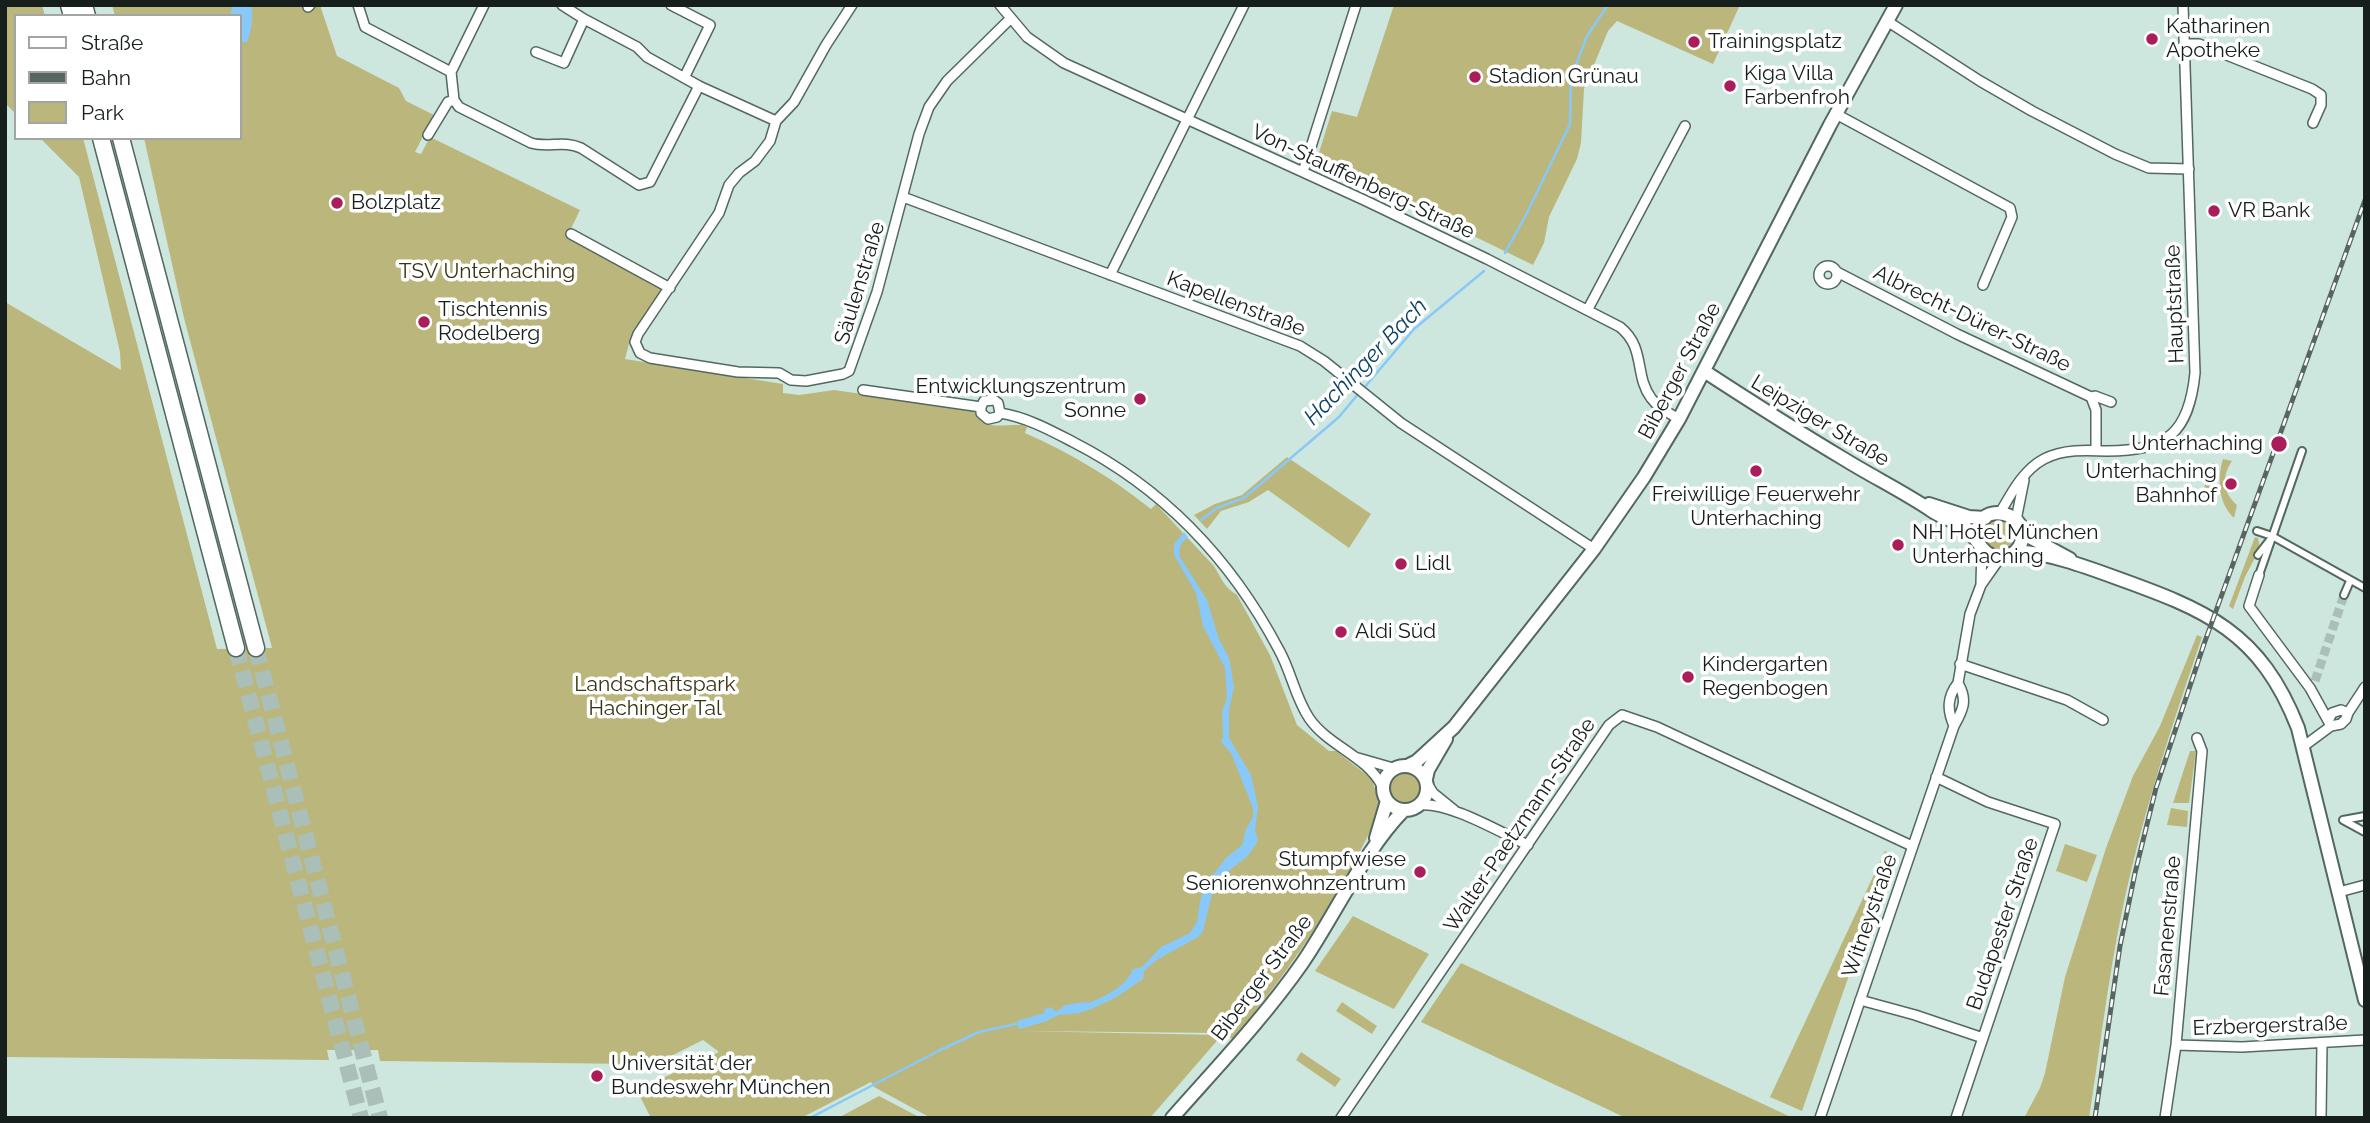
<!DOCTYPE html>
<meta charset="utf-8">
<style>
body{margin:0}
#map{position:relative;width:2370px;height:1123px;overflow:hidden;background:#cee7de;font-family:Raleway,sans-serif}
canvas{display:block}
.frame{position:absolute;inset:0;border:7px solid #161f1c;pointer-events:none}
.legend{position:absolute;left:14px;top:14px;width:228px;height:126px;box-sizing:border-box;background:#fff;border:2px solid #a2a5a4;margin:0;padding:9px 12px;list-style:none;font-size:21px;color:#161f1c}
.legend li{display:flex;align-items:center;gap:14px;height:35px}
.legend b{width:35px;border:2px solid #a2a5a4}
</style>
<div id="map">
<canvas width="2370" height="1123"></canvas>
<div class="frame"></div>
<ul class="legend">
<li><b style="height:9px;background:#fff"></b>Straße</li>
<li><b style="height:9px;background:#576660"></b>Bahn</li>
<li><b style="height:19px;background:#bbb77c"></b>Park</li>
</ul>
</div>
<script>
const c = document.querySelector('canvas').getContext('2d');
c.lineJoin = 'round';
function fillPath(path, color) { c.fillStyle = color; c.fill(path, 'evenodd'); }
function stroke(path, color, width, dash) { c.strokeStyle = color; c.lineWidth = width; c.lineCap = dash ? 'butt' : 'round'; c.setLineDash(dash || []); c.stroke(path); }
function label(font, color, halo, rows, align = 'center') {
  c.font = font + ' Raleway,sans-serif'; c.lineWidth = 7; c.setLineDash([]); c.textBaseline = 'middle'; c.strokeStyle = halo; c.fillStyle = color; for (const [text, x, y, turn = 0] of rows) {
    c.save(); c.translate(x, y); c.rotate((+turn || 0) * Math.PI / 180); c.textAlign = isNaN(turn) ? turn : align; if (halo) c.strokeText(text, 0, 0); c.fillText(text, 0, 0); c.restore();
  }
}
fillPath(new Path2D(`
 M5 5H42L45 16H16V114L5 103Z
 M112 5H320L337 56 399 88 406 101 434 115 415 152 421 154 430 137 580 210 567 237 662 290 631 336 625 359 783 384V393L799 395 834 390 973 410C987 432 999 424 1022 425L1027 427 1025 433C1071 453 1112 478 1151 509L1156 504 1213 565C1221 576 1223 587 1237 595L1270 655 1297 725 1329 751H1336L1372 779 1381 808C1343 892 1292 968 1233 1039L1220 1033 1019 1031 1222 1035 1150 1118H931L874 1087 871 1082 801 1118H651L633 1083 654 1082 719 1052 703 1040 673 1055 635 1064 380 1061 378 1050H327L329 1060 5 1057V302L121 370 120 352 79 177 40 138H83L217 649 272 648 184 318 144 138H240V16H115Z
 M1394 5H1740L1713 64 1617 21 1608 31 1584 89 1581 143 1577 159 1549 217 1544 243 1533 265 1367 184 1316 162 1332 111 1357 117Z
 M1287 457 1371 514 1349 548 1268 490 1249 502 1221 511 1207 529 1194 515 1215 504 1242 495Z
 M2223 459 2232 461C2221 477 2223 493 2237 505L2234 518C2218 503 2217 478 2223 459Z
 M2212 463H2216V499L2211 505 2200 502 2206 481 2210 483 2213 481V478L2208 476Z
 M1984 535a15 15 0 1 1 30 0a15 15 0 1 1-30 0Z
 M2255 537 2258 538 2260 548 2245 577 2233 609 2229 606Z
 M2197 635 2202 637C2176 714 2150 791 2131 871 2111 952 2102 1036 2089 1118H2024L2040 1088 2045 1073 2065 977 2106 848 2133 776 2160 726Z
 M2190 751H2196L2189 803H2173Z
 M1388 788a16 16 0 1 1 32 0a16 16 0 1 1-32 0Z
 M2171 808 2188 811 2187 827 2167 825Z
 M2065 844 2097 855 2087 882 2056 871Z
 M1885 851 1891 854 1802 1111 1770 1097Z
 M1353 916 1429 954 1394 1009 1315 971Z
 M1461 963 1793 1118H1626L1421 1022Z
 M1342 1002 1377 1026 1372 1034 1336 1011Z
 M1301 1052 1341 1079 1335 1087 1296 1060Z
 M879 1096 921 1118H838Z`), '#bbb77c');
fillPath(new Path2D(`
 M233 5H251C254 16 251 32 247 42H240V16H230Z
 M1184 532 1188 537C1181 543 1178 547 1180 557L1207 600 1219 639 1229 658 1234 687 1229 710V738L1251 775 1258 807 1255 830 1258 841 1248 856 1231 869 1214 886 1203 931 1198 937 1158 959 1144 971 1143 979 1115 998 1091 1009 1079 1013 1059 1015 1044 1022 1019 1029 1017 1021 1044 1013 1045 1009 1052 1007 1056 1012 1065 1005 1086 1002 1088 1003C1104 997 1126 987 1133 969L1142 967 1161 947 1190 933 1197 922 1200 901 1205 885 1226 858 1242 845 1246 829 1253 817V808L1231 753 1221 742 1223 736 1222 712 1227 698 1225 668 1203 626 1196 593 1174 555V544Z`), '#88c9fa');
stroke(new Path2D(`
 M1505 253 1526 215 1570 124 1571 78 1587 36 1608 5
 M1364 388 1414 329 1484 271
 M1201 520 1217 508 1244 498 1339 417 1359 393
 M810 1118 938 1051 979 1032 1021 1023`), '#88c9fa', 2.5);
stroke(new Path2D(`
 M2315 681 2344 595`), '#a9bfb7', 9, [9, 4.5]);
stroke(new Path2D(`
 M236 648 361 1118
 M256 648 380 1118`), '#a9bfb7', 16, [16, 8]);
const pedestrian = new Path2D(`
 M2257 531 2272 536 2365 588
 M2258 555 2269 541
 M2259 575 2302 451
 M2344 595 2350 581
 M2343 820 2365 832
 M2343 820 2365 816`);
const minor = new Path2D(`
 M358 5 365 27 451 72
 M562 5 584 19
 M671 5 710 25 685 76
 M852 5 826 45 794 102 776 121 770 141 755 161 739 173 729 185 719 213 638 334 635 342 640 353 650 358 738 372 779 373 791 380 806 381 843 374 849 371 877 292 919 134 929 107 947 81 1010 19
 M1000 5 1027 37 1064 63 1364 200 1487 259 1620 327C1646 348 1634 375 1651 398 1658 408 1669 413 1679 419
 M308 7 310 5
 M1887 21 1980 81 2032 111 2115 154 2149 168 2189 169
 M2184 44H2199L2312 89 2321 95V105L2313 123
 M536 52 564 63 584 19 637 47 647 57 699 86 776 121
 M451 72 454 100 459 107 531 143C548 148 564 140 581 148L639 185 650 182 699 86
 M451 72 484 5
 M1836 114 2010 208 2012 217 1983 285
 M428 135 448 102 454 100
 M1303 172 1356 5
 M903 197 1300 346 1324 361 1401 423 1594 549
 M571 234 670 288
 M1819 275a9 9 0 1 1 18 0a9 9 0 1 1-18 0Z
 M1837 272 1957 334 2091 397 2096 410V450
 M1110 275 1244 5
 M1588 309 1685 126
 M863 390 981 407
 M2091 397 2095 396 2111 402
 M981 407 984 401 994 400 998 403 1000 413
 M981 407V413L988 419 997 417 1000 413
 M1000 413C1026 417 1050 430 1073 442 1165 489 1231 559 1279 650 1291 671 1295 697 1309 718 1328 746 1367 756 1382 786
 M2000 513C2011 494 2023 470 2044 459 2063 449 2086 450 2107 451 2167 451 2189 433 2195 373L2183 5
 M2016 520 2024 480
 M2259 575 2249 606 2310 688 2331 726
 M1981 583 1982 549
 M1960 664 2067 700 2103 720
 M2329 719 2332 713 2341 710 2348 713
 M1954 726C1947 710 1947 697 1958 683L1970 614 1981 585 2000 558
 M2304 746 2331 726 2341 724 2346 719 2348 713 2365 687
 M1358 758 1393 768
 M1936 777 1988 802 2055 824 1956 1118
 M1428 785 1433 793 1454 810
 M1419 805C1450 802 1499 832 1528 845
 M2339 892 2365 885
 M1860 1000 1915 1015 1983 1038
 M2176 1045 2242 1047 2365 1040
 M1341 1118 1609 725 1622 715 1657 727 1912 846
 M1820 1118 1954 726C1963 710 1968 700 1958 683
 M2165 1118 2176 1045 2202 751 2197 738
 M2321 1118 2322 1043`);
const secondary = new Path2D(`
 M1704 371C1750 401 1797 431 1844 459 1873 477 1904 492 1932 511 1942 518 1956 521 1966 528 1978 538 1982 558 2001 557 2008 557 2015 553 2019 547 2040 512 1969 495 1978 542
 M1929 504 1969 517 1985 518
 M2022 533 2070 559
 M2016 551C2048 553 2084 566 2114 577 2206 610 2260 631 2298 728L2365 1000
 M1409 765 1417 761 1454 727 1594 549 1644 477 1679 419 1830 125 1896 5
 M1383 788a22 22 0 1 1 44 0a22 22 0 1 1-44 0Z
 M1426 779 1428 770 1446 739
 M1376 838 1387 801
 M1172 1118C1217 1067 1264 1018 1303 962 1335 915 1365 849 1404 810`);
const motorway = new Path2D(`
 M69 5 72 16
 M84 5 87 16
 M101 138 236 648
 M121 138 256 648`);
stroke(pedestrian, '#526860', 10);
stroke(minor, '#526860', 12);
stroke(secondary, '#526860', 16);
stroke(motorway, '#526860', 19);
stroke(pedestrian, '#fff', 6);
stroke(minor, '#fff', 9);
stroke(secondary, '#fff', 12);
stroke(motorway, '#fff', 16);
const rail = new Path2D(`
 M2095 1118 2120 946 2135 873 2156 788 2204 644 2365 200`);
stroke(rail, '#576660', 5);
stroke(rail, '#fff', 2.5, [8]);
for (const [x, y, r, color] of [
 [2152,39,7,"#ab1d59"],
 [1694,42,7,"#ab1d59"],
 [1475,77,7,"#ab1d59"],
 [1730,86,7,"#ab1d59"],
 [337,203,7,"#ab1d59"],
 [2214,211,7,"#ab1d59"],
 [424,322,7,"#ab1d59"],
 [1140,399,7,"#ab1d59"],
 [2279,444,9,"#ab1d59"],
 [1756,471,7,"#ab1d59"],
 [2231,484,7,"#ab1d59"],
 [1898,545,7,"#ab1d59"],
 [1401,564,7,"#ab1d59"],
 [1341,632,7,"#ab1d59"],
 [1688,677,7,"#ab1d59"],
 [1420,872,7,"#ab1d59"],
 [597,1076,7,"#ab1d59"]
]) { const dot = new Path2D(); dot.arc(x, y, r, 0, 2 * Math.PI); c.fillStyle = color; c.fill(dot); stroke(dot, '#fff', 2.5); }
label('21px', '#161f1c', '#fff', [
 ["Katharinen",2166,27],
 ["Apotheke",2166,51],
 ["Trainingsplatz",1708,42],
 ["Kiga Villa",1744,74],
 ["Farbenfroh",1744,98],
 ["Stadion Grünau",1489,77],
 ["Bolzplatz",351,203],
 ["VR Bank",2228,211],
 ["Tischtennis",438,310],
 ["Rodelberg",438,334],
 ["Entwicklungszentrum",1126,387,"right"],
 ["Sonne",1126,411,"right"],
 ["Unterhaching",2263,444,"right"],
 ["Unterhaching",2217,472,"right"],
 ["Bahnhof",2217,496,"right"],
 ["Freiwillige Feuerwehr",1756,495,"center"],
 ["Unterhaching",1756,519,"center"],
 ["NH Hotel München",1912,533],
 ["Unterhaching",1912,557],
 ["Lidl",1415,564],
 ["Aldi Süd",1355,632],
 ["Kindergarten",1702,665],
 ["Regenbogen",1702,689],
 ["Stumpfwiese",1406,860,"right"],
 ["Seniorenwohnzentrum",1406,884,"right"],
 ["Universität der",611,1064],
 ["Bundeswehr München",611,1088]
], 'left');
label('21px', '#161f1c', '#fff', [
 ["Von-Stauffenberg-Straße",1363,182,25],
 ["Säulenstraße",860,283,-73],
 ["Kapellenstraße",1236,304,21],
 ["Hauptstraße",2175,304,-92],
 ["Albrecht-Dürer-Straße",1972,319,26],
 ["Biberger Straße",1680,371,-62],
 ["Leipziger Straße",1820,421,31],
 ["Walter-Paetzmann-Straße",1520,825,-56],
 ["Witneystraße",1870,916,-71],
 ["Budapester Straße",2003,924,-71],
 ["Fasanenstraße",2168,926,-85],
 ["Biberger Straße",1262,978,-53],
 ["Erzbergerstraße",2270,1026,-2]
]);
label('21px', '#373413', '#fff', [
 ["TSV Unterhaching",487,272],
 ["Landschaftspark",655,685],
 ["Hachinger Tal",655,709]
]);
label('italic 23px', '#0e4161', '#fff', [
 ["Hachinger Bach",1366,362,-46]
]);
</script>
